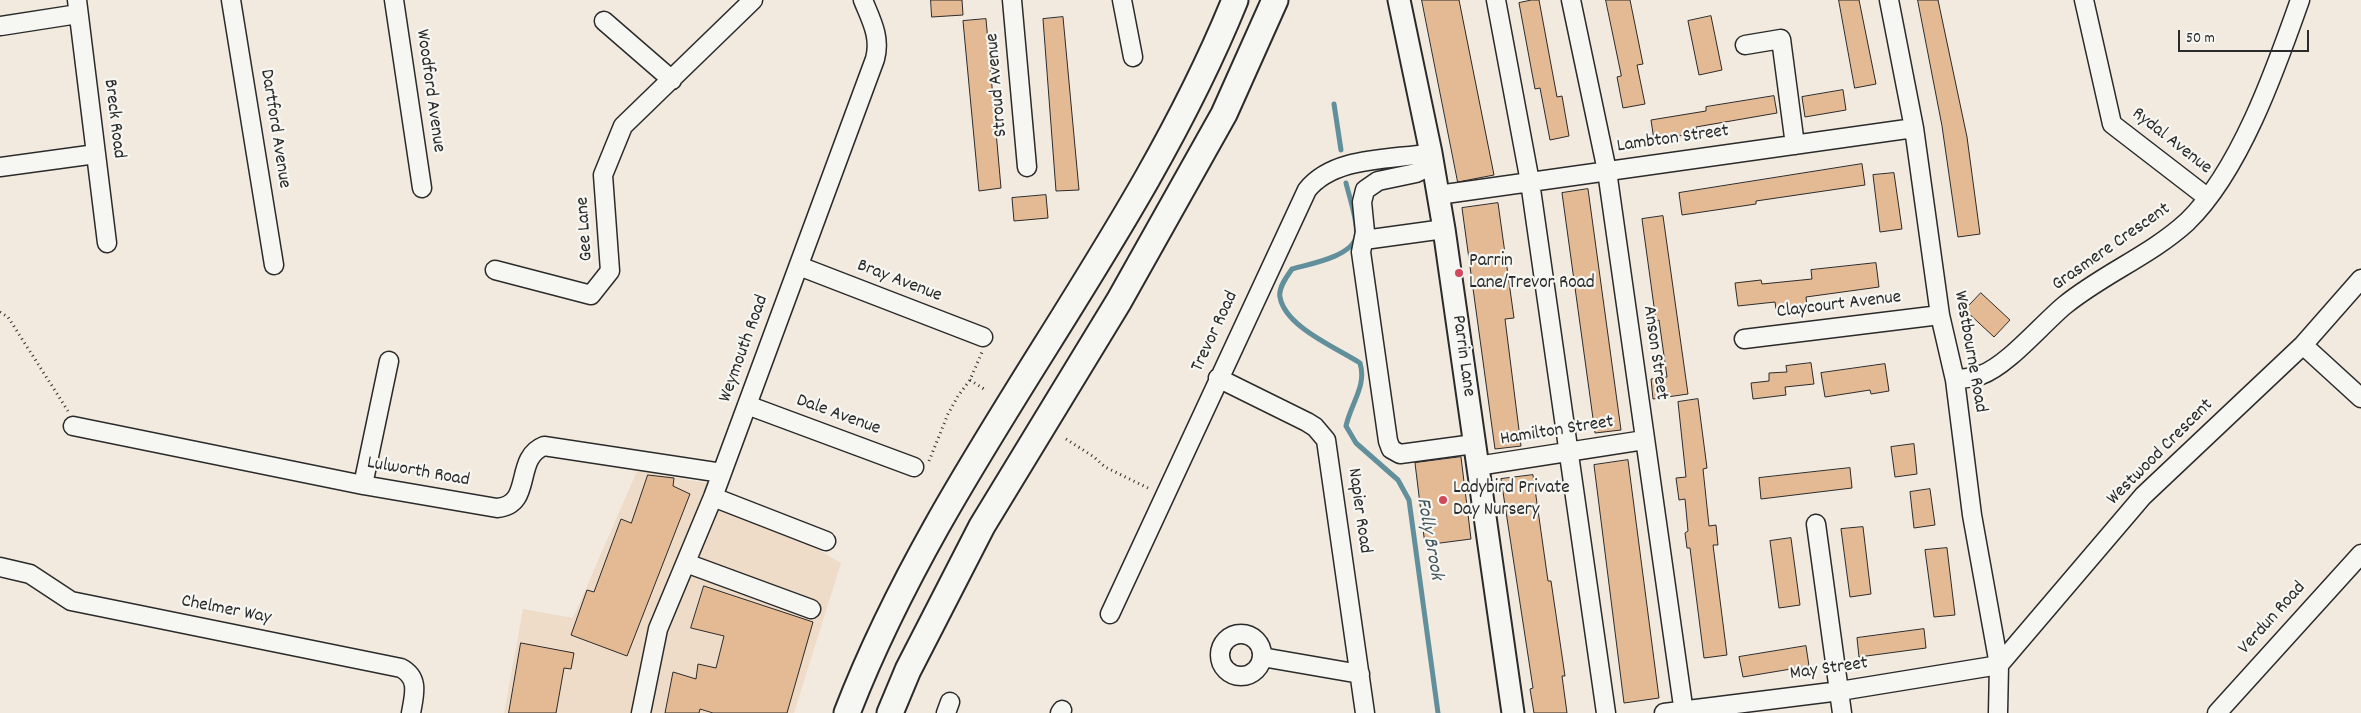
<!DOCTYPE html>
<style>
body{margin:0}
#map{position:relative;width:2361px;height:713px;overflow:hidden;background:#f2eadf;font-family:Dekko,sans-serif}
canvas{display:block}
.scale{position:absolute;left:2178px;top:30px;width:131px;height:22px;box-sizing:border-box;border:2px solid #2b2b2b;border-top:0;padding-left:6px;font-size:15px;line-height:18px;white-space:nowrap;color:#2b2b2b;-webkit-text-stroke:4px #f6f6f2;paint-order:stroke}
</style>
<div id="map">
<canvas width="2361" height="713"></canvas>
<div class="scale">50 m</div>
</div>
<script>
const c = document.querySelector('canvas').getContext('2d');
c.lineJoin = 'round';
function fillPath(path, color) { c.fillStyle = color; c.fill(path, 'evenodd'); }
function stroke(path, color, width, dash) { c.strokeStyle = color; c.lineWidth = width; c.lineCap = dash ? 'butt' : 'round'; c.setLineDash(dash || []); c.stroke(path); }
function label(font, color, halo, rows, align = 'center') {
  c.font = font + ' Dekko,sans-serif'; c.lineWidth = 4.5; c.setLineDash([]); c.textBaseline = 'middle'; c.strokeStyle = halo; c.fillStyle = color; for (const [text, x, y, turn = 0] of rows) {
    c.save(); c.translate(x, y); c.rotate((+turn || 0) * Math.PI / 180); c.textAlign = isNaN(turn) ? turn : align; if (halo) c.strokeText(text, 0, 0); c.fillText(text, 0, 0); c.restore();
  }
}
fillPath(new Path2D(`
 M637 471 706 483 841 563 794 713H504L523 609 573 618Z`), '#eedcc8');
stroke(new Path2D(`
 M1334 104 1341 150
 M1346 183C1349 196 1359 224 1356 237 1351 257 1309 264 1292 269 1287 276 1278 288 1280 297 1285 327 1337 348 1360 363 1367 386 1351 403 1346 426L1356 443 1398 480 1409 500 1438 713`), '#618f9b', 5);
const building = new Path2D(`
 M931 0H962L963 15 932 17Z
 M1422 0H1459L1494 175 1458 182Z
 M1532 0H1539L1557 97 1562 96 1569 136 1550 140 1540 88 1535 89 1519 3Z
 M1606 0H1630L1643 64 1637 65 1645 104 1623 108 1617 77 1621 76Z
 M1839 0H1859L1876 84 1855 88Z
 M1918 0H1938L1967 137 1980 234 1958 237 1942 126Z
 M1711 16 1722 70 1699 75 1688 21Z
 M1063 17 1079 190 1056 191 1043 19Z
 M986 19 1001 188 979 191 963 21Z
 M1843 90 1846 110 1805 117 1802 97Z
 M1774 96 1777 113 1696 127 1697 133 1654 140 1651 120 1706 111V107Z
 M1862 164 1865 185 1756 201V204L1682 215 1679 193Z
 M1894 173 1902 229 1880 232 1873 175Z
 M1588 189 1621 430 1595 433 1562 193Z
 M1046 195 1048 218 1014 221 1012 198Z
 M1498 203 1514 318 1505 319 1521 446 1495 449 1462 208Z
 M1663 216 1688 394 1653 399 1651 379 1667 377 1659 320 1656 321 1642 219Z
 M1876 263 1879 287 1806 297 1807 306 1776 309 1775 302 1738 306 1735 283 1761 280 1762 284 1812 279 1811 270Z
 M1981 293 2010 320 1994 337 1965 310Z
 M1811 363 1814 384 1785 387 1786 395 1753 399 1751 383 1769 381V373L1787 372 1786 366Z
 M1885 364 1889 391 1871 394 1870 390 1825 397 1821 373Z
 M1698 399 1707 468 1703 469 1709 526 1716 525 1718 545H1713L1727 655 1704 658 1690 548H1687L1685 533 1688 531 1685 499 1679 500 1676 478 1686 477 1678 402Z
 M1914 444 1917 474 1895 477 1891 447Z
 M1461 457 1471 539 1425 545 1415 463Z
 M1628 460 1659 698 1624 703 1594 465Z
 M1850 468 1852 488 1761 499 1759 478Z
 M648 475 674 478 673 486 690 494 627 656 571 635 587 590 594 592 621 519 631 523Z
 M1533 475 1548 581H1551L1565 676H1562L1567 713H1534L1530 689 1533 688 1501 479Z
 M1930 489 1935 525 1914 528 1910 492Z
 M1863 527 1871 594 1850 597 1841 529Z
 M1791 538 1800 605 1779 608 1770 541Z
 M1947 548 1955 615 1934 617 1925 550Z
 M704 586 813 622 787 713H713L700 709 699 713H665L673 672 696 679 698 664 716 668 724 636 691 628Z
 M1924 629 1926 648 1859 657 1857 638Z
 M521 643 574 653 571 669 564 668 556 713H509Z
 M1806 646 1809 666 1743 677 1739 657Z`);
fillPath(building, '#e4ba94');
stroke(building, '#2b2b2b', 1);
const minor = new Path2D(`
 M77 0 107 243
 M231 0 274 265
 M394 0 422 188
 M1012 0 1027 167
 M1122 0 1133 57
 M1496 0 1530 182 1606 713
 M1571 0 1607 171 1684 713
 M1889 0 1914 128 1940 315 1955 380 1972 515 1999 665 1998 713
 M2084 0 2112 124 2208 198
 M604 21 672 80
 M1 26 78 14
 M1745 45 1781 39 1795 145
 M1431 153 1422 170 1416 173 1378 181 1365 190 1362 202 1365 232 1361 252 1388 441 1391 449 1400 454 1474 444
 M0 167 96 154
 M1438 195 1914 128
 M1364 240 1444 229
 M799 266 983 337
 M495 270 591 295 610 271 603 175 623 126 753 0
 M1744 339 1940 315
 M2303 345 2361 398
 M1218 378 1307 422 1315 427 1326 440 1365 713
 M1955 380C1963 378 1973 378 1981 375 2007 366 2042 324 2065 305 2103 274 2151 255 2187 222 2240 171 2276 68 2300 0
 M747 405 914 467
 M73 426 363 485 497 508C534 505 513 458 544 446L722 473
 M1477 466 1644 440
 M363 485 389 361
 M713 497 826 541
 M1816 524 1842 713
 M686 563 811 609
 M0 567 30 574 71 601 401 668C420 678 414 695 411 713
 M1110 614 1307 190C1334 156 1391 160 1431 153
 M1220 655a21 21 0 1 1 42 0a21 21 0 1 1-42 0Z
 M1262 657 1360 674
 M1999 665 2143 496 2303 345 2361 279
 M641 713 658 629 713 497 875 59C881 37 871 20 863 0
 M946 713 950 702
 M1060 713 1062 710
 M1664 713 1840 691 1999 665
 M2217 713 2361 554`);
const major = new Path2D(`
 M1399 0 1431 153 1444 229 1513 713`);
const highway = new Path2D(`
 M847 713C945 459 1133 252 1235 0
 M890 713 908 670 982 526 1119 301 1224 114 1275 0`);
stroke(minor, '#2b2b2b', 21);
stroke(major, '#2b2b2b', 25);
stroke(highway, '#2b2b2b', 29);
stroke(new Path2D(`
 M0 312 8 317 68 411
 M970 380 984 389
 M1066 439 1094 457 1105 467 1150 489
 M929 461 948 414 958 396 970 380 982 352`), '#2b2b2b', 3, [1, 4]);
stroke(minor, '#f6f6f2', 18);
stroke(major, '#f6f6f2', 21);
stroke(highway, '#f6f6f2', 25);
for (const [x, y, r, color] of [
 [1459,273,5,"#d1495b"],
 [1443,500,5,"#d1495b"]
]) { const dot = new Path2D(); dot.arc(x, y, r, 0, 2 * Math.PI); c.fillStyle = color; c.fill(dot); stroke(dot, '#f6f6f2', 2); }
label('19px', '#2b2b2b', '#f6f6f2', [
 ["Stroud Avenue",998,85,-95],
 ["Woodford Avenue",429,91,82],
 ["Breck Road",113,119,83],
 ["Dartford Avenue",274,129,81],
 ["Lambton Street",1673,140,-8],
 ["Rydal Avenue",2171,142,38],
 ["Gee Lane",586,229,-94],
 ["Grasmere Crescent",2112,248,-35],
 ["Bray Avenue",899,282,21],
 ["Claycourt Avenue",1839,306,-7],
 ["Trevor Road",1216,332,-65],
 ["Weymouth Road",745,349,-70],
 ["Westbourne Road",1969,352,80],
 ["Anson Street",1654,353,82],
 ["Parrin Lane",1462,356,82],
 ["Dale Avenue",838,416,20],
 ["Hamilton Street",1557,432,-9],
 ["Westwood Crescent",2161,453,-45],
 ["Lulworth Road",418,473,10],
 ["Napier Road",1358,511,82],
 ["Chelmer Way",226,611,11],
 ["Verdun Road",2273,619,-48],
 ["May Street",1829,670,-8]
]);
label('19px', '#2b2b2b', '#f6f6f2', [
 ["Parrin",1469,262],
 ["Lane/Trevor Road",1469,284],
 ["Ladybird Private",1453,489],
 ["Day Nursery",1453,511]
], 'left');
label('italic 20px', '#42545a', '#f6f6f2', [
 ["Folly Brook",1428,539,80]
]);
</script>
